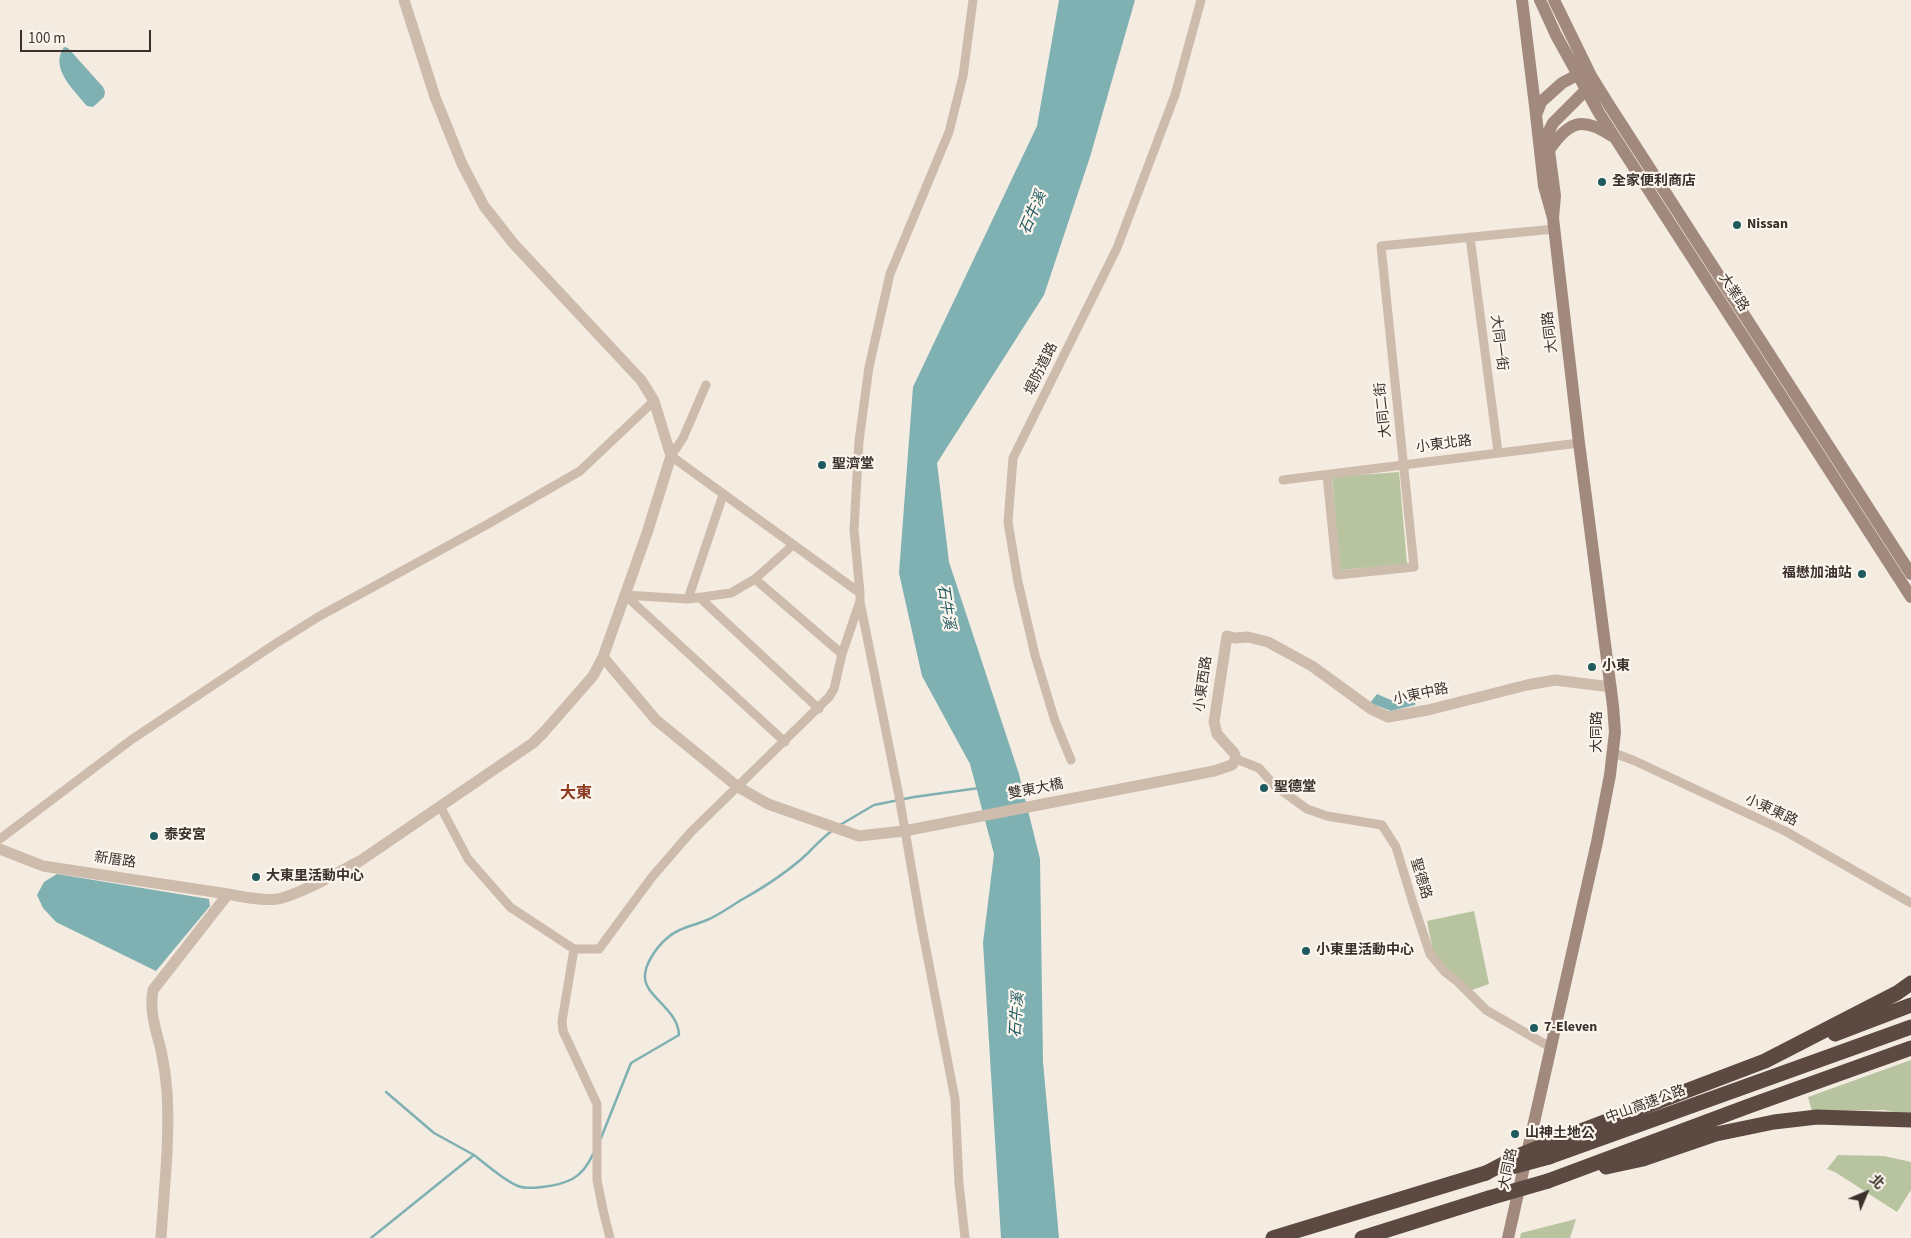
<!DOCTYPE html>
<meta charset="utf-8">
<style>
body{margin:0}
#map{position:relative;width:1911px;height:1238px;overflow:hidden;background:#f4ebe1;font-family:"Source Sans 3","Noto Sans TC",sans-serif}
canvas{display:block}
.north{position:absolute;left:1841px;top:1168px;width:50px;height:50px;-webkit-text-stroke:4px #fbf5ee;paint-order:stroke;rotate:45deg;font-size:14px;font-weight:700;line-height:20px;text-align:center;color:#3b302b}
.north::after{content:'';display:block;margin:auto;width:18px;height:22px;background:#3b302b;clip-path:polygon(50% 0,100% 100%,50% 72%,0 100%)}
.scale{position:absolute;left:20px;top:30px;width:131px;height:22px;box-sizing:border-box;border:2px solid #3b302b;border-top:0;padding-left:6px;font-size:15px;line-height:18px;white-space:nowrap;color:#3b302b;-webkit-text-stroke:4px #fbf5ee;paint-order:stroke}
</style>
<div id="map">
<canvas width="1911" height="1238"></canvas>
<div class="north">北</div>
<div class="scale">100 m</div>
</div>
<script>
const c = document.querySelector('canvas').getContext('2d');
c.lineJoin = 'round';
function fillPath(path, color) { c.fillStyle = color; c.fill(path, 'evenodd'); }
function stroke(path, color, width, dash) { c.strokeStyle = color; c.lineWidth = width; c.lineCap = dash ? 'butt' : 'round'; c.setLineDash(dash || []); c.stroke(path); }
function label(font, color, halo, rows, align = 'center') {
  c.font = font + ' "Source Sans 3","Noto Sans TC",sans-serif'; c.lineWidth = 4.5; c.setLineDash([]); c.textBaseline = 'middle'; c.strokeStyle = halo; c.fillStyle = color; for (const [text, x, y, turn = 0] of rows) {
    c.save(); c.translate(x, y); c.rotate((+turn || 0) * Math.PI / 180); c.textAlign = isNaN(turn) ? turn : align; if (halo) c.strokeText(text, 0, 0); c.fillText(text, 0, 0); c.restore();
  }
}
fillPath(new Path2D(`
 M1399 472 1407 564 1340 570 1332 477Z
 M1474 911 1489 984 1469 991 1453 975 1433 951 1427 921Z
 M1911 1060V1115L1884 1110 1812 1111 1808 1097Z
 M1838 1155 1884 1156 1911 1162V1190L1897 1212 1835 1172 1827 1169Z
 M1576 1219 1570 1238H1520L1521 1233Z`), '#b8c4a0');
fillPath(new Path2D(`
 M1059 0H1135L1090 157 1044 295 937 463 949 562 1019 774 1040 859 1043 1062 1059 1238H1001L983 943 994 854 970 764 922 676 899 573 913 387 1037 126Z
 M64 47 68 48 103 87 105 92 104 97 93 107 87 106C74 90 49 68 64 47Z
 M1377 694 1393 701 1409 697 1417 698 1415 705 1391 711 1370 703Z
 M57 874 209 899 210 906 156 971 56 922 43 908 37 895 44 882Z`), '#7fb0b2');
stroke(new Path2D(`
 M840 825 874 805 914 797 979 788
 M386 1092 434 1133 474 1155
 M601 1138 631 1063 679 1035C678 1009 646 997 645 978 644 965 656 948 666 939 677 928 693 926 707 920 719 915 731 906 743 899 766 886 789 871 808 853 817 844 822 838 833 830
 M371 1238 474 1155C487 1165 503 1180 518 1186 525 1189 534 1188 542 1187 567 1184 582 1179 593 1154`), '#7fb0b2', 2.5);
stroke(new Path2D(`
 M1470 237 1498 452
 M1327 475 1337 575 1414 567 1381 246 1554 229
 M1283 480 1579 443
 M755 579 842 654
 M860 593 854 530 859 441 869 367 890 274 949 132 963 76 973 0
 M625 595 785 742
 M625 595 688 599 731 593 755 579 793 545
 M699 597 819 709
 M688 599 723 495
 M860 602 899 796 921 923 955 1099 959 1184 965 1238
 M1614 753 1635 761 1785 831 1911 903
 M1236 759 1259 768 1274 785 1307 809 1327 816 1382 825 1396 847 1413 903 1430 954 1445 972 1458 982 1486 1010 1550 1047
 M1071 760 1055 721 1035 655 1018 582 1008 522 1013 458 1117 248 1175 95 1201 0
 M440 806 468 859 510 907 574 949H599L652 877 691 832 829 697 834 689 842 654 860 601V593L671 456 683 438 706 385
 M0 839 131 740 275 644 318 617 488 524 580 471 654 401
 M574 949 562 1021 563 1031 597 1104V1180L603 1210 610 1238`), '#cdbbac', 9);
stroke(new Path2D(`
 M603 657 656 720 738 787 768 804 859 836 904 831 1214 771 1232 765 1236 759 1234 753 1217 734 1214 722 1227 636 1235 638 1248 637 1268 642 1312 666 1371 709 1388 717 1428 710 1527 685 1555 680 1611 687
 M0 849 43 866 228 894
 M161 1238C164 1190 170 1140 167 1092 166 1078 164 1064 161 1050 156 1030 149 1011 153 990L228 894C242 897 269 902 282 898 307 891 337 873 360 861L533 743 544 732 593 676 603 657 647 533 671 456 654 401 641 380 513 243 484 206 462 164 435 97 404 0`), '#cdbbac', 11);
stroke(new Path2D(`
 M1522 0 1536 114
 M1540 0 1556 35 1599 113 1911 597
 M1554 0 1591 76 1609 105 1911 574
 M1549 150C1569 121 1582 116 1612 136
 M1508 1238 1597 842 1610 775 1615 732 1613 706 1579 443 1553 218 1544 186 1536 115 1541 102 1562 83 1577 75 1591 76 1586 90 1553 123 1547 135 1555 196 1553 218`), '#a18a7d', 12);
stroke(new Path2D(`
 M1835 1034 1911 1005
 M1557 1140 1765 1061 1897 993 1911 983
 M1549 1157 1911 1027
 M1606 1167 1643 1159 1716 1134 1774 1122 1817 1117 1911 1120
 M1548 1181 1749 1106 1911 1048
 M1273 1238 1486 1173
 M1362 1238 1489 1198`), '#5c4a42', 15);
stroke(new Path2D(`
 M1512 1167 1549 1157
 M1486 1173 1518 1156 1557 1140
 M1489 1198 1548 1181`), '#5c4a42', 15);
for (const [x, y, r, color] of [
 [1602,182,5,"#1f5a5e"],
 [1737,225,5,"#1f5a5e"],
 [822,465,5,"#1f5a5e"],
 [1862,574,5,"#1f5a5e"],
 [1592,667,5,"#1f5a5e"],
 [1264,788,5,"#1f5a5e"],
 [154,836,5,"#1f5a5e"],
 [256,877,5,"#1f5a5e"],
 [1306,951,5,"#1f5a5e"],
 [1534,1028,5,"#1f5a5e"],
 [1515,1134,5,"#1f5a5e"]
]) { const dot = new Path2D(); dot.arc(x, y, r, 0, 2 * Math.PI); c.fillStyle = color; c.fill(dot); stroke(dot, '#fbf5ee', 2); }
label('bold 14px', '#3b302b', '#fbf5ee', [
 ["全家便利商店",1612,182],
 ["Nissan",1747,225],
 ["聖濟堂",832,465],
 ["福懋加油站",1852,574,"right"],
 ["小東",1602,667],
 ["聖德堂",1274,788],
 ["泰安宮",164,836],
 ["大東里活動中心",266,877],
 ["小東里活動中心",1316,951],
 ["7-Eleven",1544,1028],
 ["山神土地公",1525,1134]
], 'left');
label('14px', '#3b302b', '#fbf5ee', [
 ["大業路",1733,293,57],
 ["大同路",1551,332,-97],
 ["大同一街",1498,343,83],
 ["堤防道路",1042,369,-64],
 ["大同二街",1384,410,-96],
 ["小東北路",1444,445,-7],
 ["小東西路",1204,684,-82],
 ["小東中路",1421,695,-12],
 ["大同路",1598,732,-90],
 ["雙東大橋",1036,790,-11],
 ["小東東路",1771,811,25],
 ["新厝路",115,861,8],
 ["聖德路",1420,879,73],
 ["中山高速公路",1646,1105,-20],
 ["大同路",1509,1169,-78]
]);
label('italic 15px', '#1f5a5e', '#fbf5ee', [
 ["石牛溪",1034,213,-67],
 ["石牛溪",945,607,81],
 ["石牛溪",1018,1015,-86]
]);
label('bold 16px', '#8c3b22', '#fbf5ee', [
 ["大東",576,794]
]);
</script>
